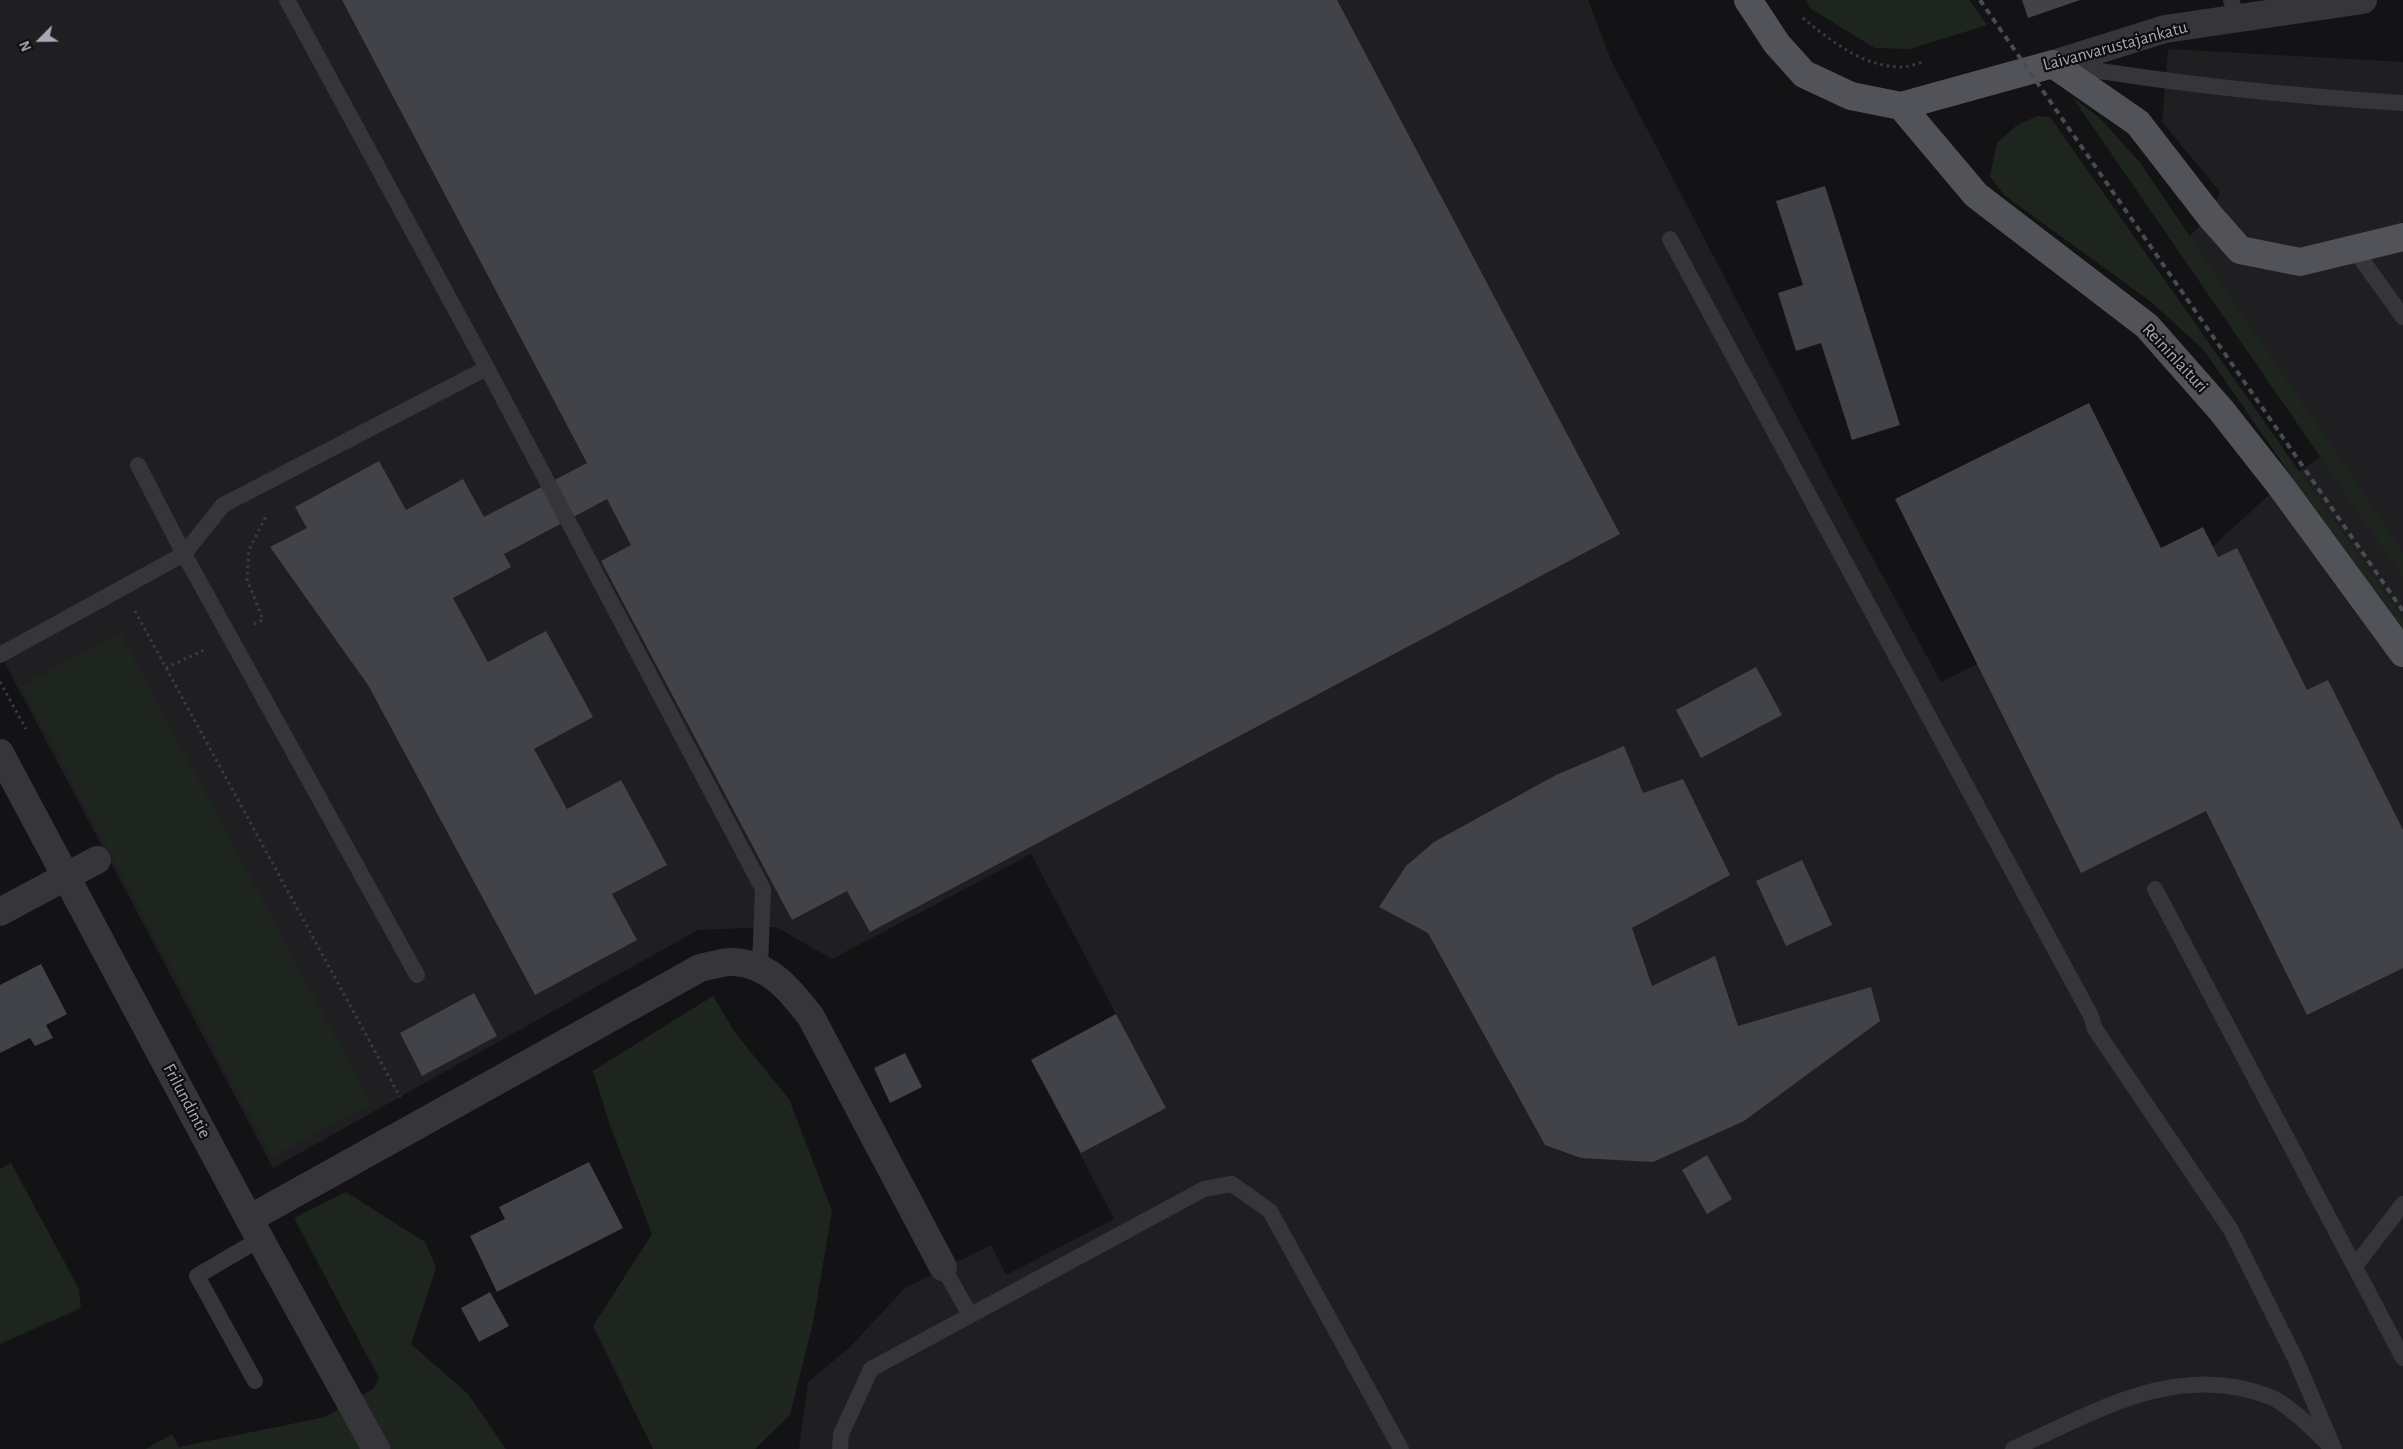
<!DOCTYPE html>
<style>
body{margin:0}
#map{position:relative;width:2403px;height:1449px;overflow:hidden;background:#131315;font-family:"Alegreya Sans",sans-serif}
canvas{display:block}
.north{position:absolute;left:15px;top:15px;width:50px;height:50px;-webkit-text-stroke:4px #0e0e10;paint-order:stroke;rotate:247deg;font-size:14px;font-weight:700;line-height:20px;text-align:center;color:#a6aab5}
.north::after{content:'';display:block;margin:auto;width:18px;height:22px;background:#a6aab5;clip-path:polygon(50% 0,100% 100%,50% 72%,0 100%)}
</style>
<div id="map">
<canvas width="2403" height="1449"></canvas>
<div class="north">N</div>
</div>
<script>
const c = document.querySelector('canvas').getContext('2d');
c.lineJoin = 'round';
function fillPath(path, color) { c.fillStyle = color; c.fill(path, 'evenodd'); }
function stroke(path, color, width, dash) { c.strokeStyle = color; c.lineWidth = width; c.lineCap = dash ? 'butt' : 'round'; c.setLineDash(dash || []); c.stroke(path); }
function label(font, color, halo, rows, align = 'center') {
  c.font = font + ' "Alegreya Sans",sans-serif'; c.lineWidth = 4.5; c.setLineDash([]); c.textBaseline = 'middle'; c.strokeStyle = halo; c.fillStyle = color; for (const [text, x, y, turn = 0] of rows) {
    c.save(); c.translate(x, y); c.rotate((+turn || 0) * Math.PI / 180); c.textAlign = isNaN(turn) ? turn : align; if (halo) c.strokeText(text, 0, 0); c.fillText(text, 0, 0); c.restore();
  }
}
fillPath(new Path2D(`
 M0 0H1588L1611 60 1843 504 1941 682 2213 546 2280 485 2328 451 2179 246 2210 216 2220 192 2162 122 2168 49 2403 62V1449H799L808 1382 849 1348 905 1288 991 1245 1006 1275 1114 1219 1031 1060 1116 1014 1031 854 832 959 776 927 698 930 273 1168 0 654Z`), '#1f1f22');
fillPath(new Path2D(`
 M1806 0H1969L1987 25 1910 49 1875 48 1811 9Z
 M2073 98 2100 118 2141 164 2403 553V577Z
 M2037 116 2050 117 2403 619V636L2203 349 2150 301 2004 195 1990 176 1997 143 2016 126Z
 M120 633 371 1104 272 1157 21 686Z
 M713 996 736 1034 789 1099 832 1211 813 1323 790 1415 755 1449H653L593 1326 652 1234 611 1128 593 1071Z
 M11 1163 79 1289 81 1308 0 1344V1169Z
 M346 1192 425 1242 436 1268 411 1344 468 1394 506 1449H146L172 1434 179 1447 325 1417 373 1389 379 1378 294 1218Z`), '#1e251f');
fillPath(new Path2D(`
 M342 0H1337L1620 534 870 932 847 891 792 920 601 561 631 545 607 499 504 554 511 567 453 598 488 662 546 631 593 717 534 749 567 809 621 780 667 865 612 894 637 940 535 995 368 685 270 547 307 528 295 507 379 461 406 510 463 479 484 517 587 463Z
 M2022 0H2080L2028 18Z
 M1825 186 1900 425 1852 440 1821 343 1796 351 1778 293 1803 285 1776 201Z
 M2089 403 2161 548 2203 527 2218 557 2237 548 2307 690 2328 680 2403 830V968L2307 1015 2206 811 2081 873 1895 499Z
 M1756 667 1782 715 1701 758 1676 710Z
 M1624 746 1643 793 1683 779 1730 875 1632 928 1652 986 1715 956 1738 1026 1871 987 1880 1021 1744 1121 1653 1162 1581 1158 1545 1145 1428 933 1379 907 1406 866 1434 842 1556 775Z
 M1802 860 1832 925 1786 946 1756 881Z
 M41 964 67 1014 46 1025 53 1038 35 1046 30 1038 0 1053V985Z
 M474 993 497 1036 422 1076 400 1033Z
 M1116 1014 1166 1108 1081 1153 1031 1060Z
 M905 1053 922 1087 890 1103 874 1068Z
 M1707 1155 1732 1199 1707 1214 1682 1170Z
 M589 1162 623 1228 497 1292 470 1236 505 1219 499 1207Z
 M490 1292 509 1326 479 1342 461 1308Z`), '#424348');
stroke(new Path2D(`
 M1803 18C1831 41 1862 66 1900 67 1907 68 1916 64 1923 62
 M135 611 400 1097
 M254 624 263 620 247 579 249 550 266 516
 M166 668 204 650
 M0 682 26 729`), '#3b3c41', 3, [2.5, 4]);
stroke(new Path2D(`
 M287 0 487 368 763 889 760 967
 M2231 0 2238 18
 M2063 65C2176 84 2288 96 2403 103
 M1670 239 2091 1016 2095 1029 2231 1230 2296 1360 2334 1449
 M2354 249 2403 317
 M138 465 184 554 417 975
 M0 655 184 554 223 505 487 368
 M2155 889 2403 1358
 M2355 1266 2403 1204
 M943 1267 970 1315
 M255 1381 197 1276 260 1239
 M840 1449 841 1434 871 1369 1204 1189 1232 1184 1270 1211 1401 1449
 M2013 1449C2095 1412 2176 1361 2268 1396 2286 1402 2314 1430 2327 1443`), '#35353a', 16);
stroke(new Path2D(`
 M2053 64 2165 29 2363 0
 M0 753 249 1219 376 1449
 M0 912 97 860
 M249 1219 700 968C710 966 724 961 734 962 770 964 791 991 811 1017L943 1267`), '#35353a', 28);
stroke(new Path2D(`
 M1748 0 1777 44 1804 74 1851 96 1901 106 2053 64 2138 123 2210 216 2240 250 2300 262 2403 237
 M1901 106 1976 195 2147 326 2221 410 2280 485 2403 653`), '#515359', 28);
stroke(new Path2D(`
 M1980 0 2403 611`), '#4a4b51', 4, [6, 5]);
label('18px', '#a6aab5', '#0e0e10', [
 ["Laivanvarustajankatu",2115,46,-15],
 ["Reininlaituri",2175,358,47],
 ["Frilundintie",187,1101,62]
]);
</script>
